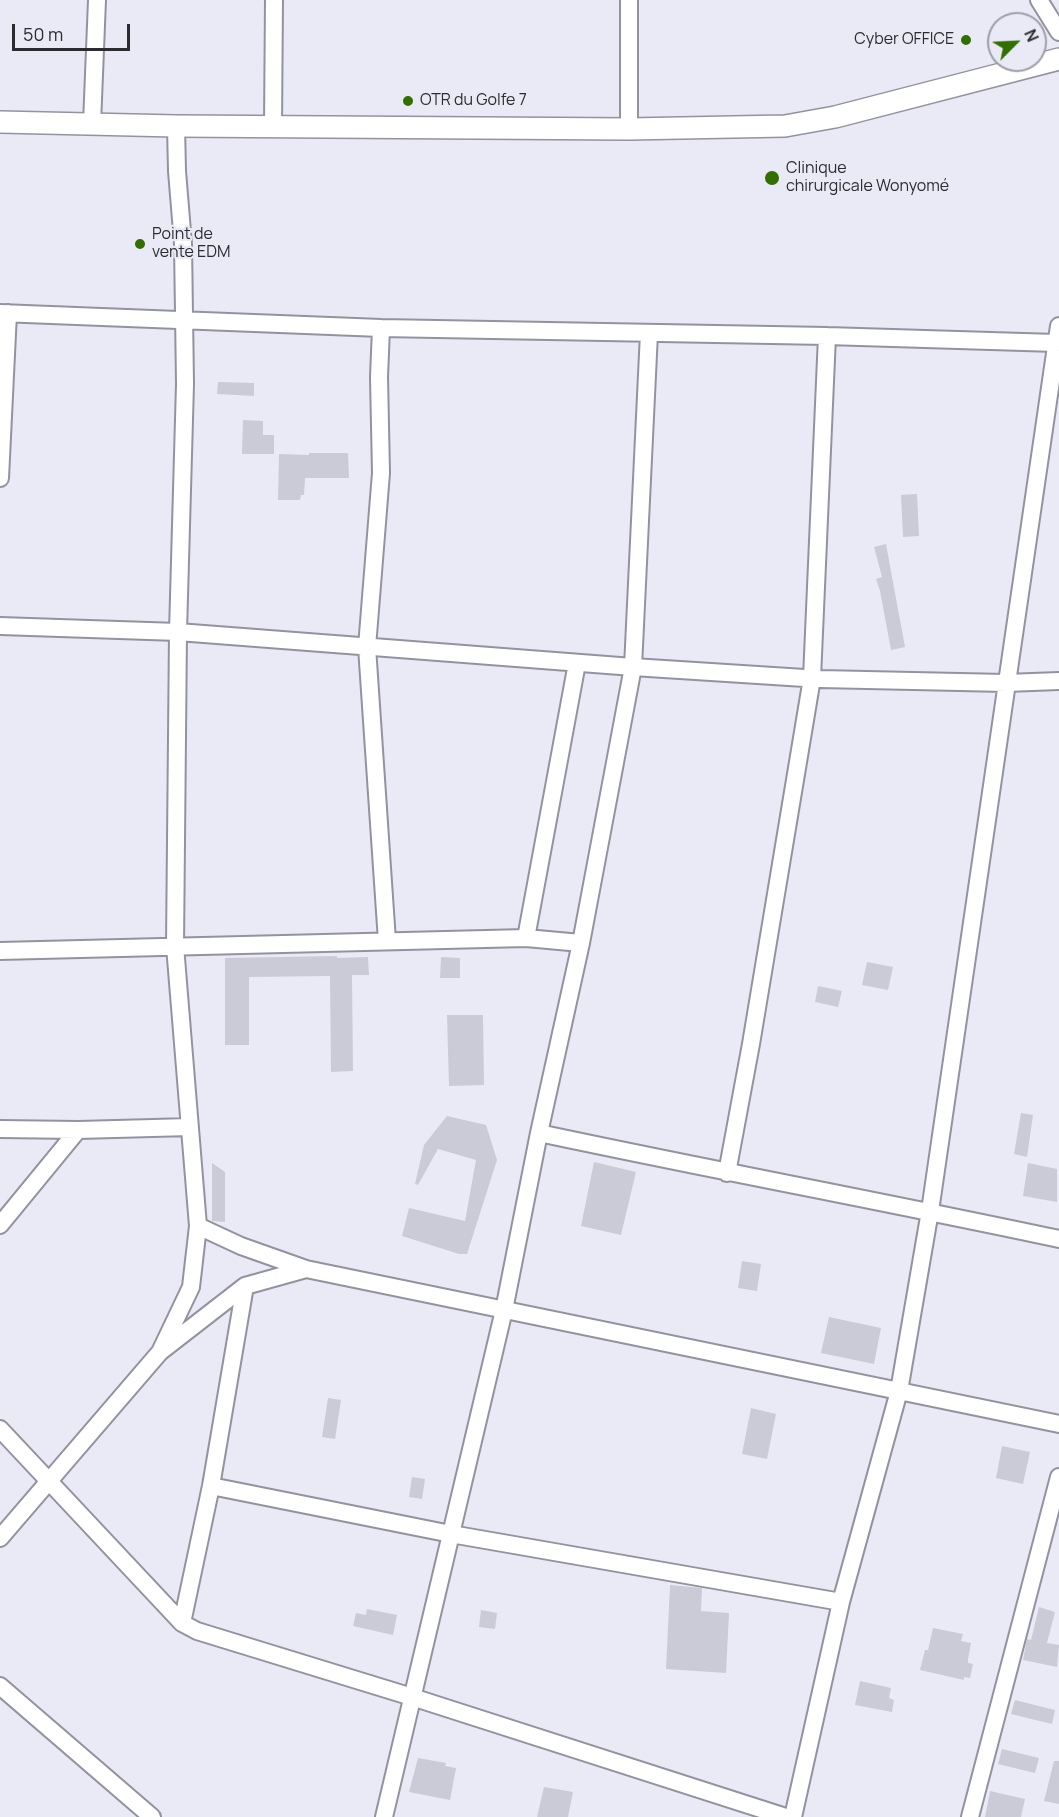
<!DOCTYPE html>
<meta charset="utf-8">
<style>
body{margin:0}
#map{position:relative;width:1059px;height:1817px;overflow:hidden;background:#eaeaf7;font-family:Manrope,sans-serif}
canvas{display:block}
.north{position:absolute;left:987px;top:12px;width:60px;height:60px;box-sizing:border-box;background:#eaeaf7;border:2px solid #9e9ea7;border-radius:50%;rotate:66deg;font-size:16px;font-weight:700;line-height:24px;text-align:center;color:#2c2c30}
.north::after{content:'';display:block;margin:auto;width:21px;height:27px;background:#326e00;clip-path:polygon(50% 0,100% 100%,50% 72%,0 100%)}
.scale{position:absolute;left:12px;top:24px;width:118px;height:27px;box-sizing:border-box;border:3px solid #2c2c30;border-top:0;padding-left:8px;font-size:18px;line-height:21px;white-space:nowrap;color:#2c2c30;-webkit-text-stroke:4px #eaeaf7;paint-order:stroke}
</style>
<div id="map">
<canvas width="1059" height="1817"></canvas>
<div class="north">N</div>
<div class="scale">50 m</div>
</div>
<script>
const c = document.querySelector('canvas').getContext('2d');
c.lineJoin = 'round';
function fillPath(path, color) { c.fillStyle = color; c.fill(path, 'evenodd'); }
function stroke(path, color, width, dash) { c.strokeStyle = color; c.lineWidth = width; c.lineCap = dash ? 'butt' : 'round'; c.setLineDash(dash || []); c.stroke(path); }
function label(font, color, halo, rows, align = 'center') {
  c.font = font + ' Manrope,sans-serif'; c.lineWidth = 4.5; c.setLineDash([]); c.textBaseline = 'middle'; c.strokeStyle = halo; c.fillStyle = color; for (const [text, x, y, turn = 0] of rows) {
    c.save(); c.translate(x, y); c.rotate((+turn || 0) * Math.PI / 180); c.textAlign = isNaN(turn) ? turn : align; if (halo) c.strokeText(text, 0, 0); c.fillText(text, 0, 0); c.restore();
  }
}
fillPath(new Path2D(`
 M218 382 254 383V396L217 394Z
 M243 420 263 421V435H274V454H242Z
 M309 453H348L349 478H305L304 495H301L300 500H278L279 454 309 455Z
 M917 494 919 536 903 537 901 495Z
 M886 544 905 647 891 650 880 591 876 579 882 577 874 547Z
 M337 956V958L368 957 369 975H352L353 1071 331 1072 330 976 249 977V1045H225V958Z
 M441 957 460 958V978H440Z
 M867 962 893 967 888 990 862 985Z
 M818 986 842 991 838 1007 815 1002Z
 M447 1015H483L484 1085 449 1086Z
 M1021 1113 1033 1115 1027 1157 1014 1154Z
 M447 1116 486 1125 497 1160 467 1254H459L402 1236 409 1208 465 1221 476 1160 438 1149 418 1185 415 1184 424 1145Z
 M594 1162 636 1172 621 1235 581 1226Z
 M212 1163 225 1172V1222L212 1221Z
 M1028 1163 1057 1169V1202L1023 1196Z
 M742 1261 761 1264 757 1291 738 1288Z
 M829 1317 881 1328 874 1364 821 1353Z
 M328 1398 341 1400 335 1439 322 1437Z
 M751 1408 776 1414 767 1459 742 1454Z
 M1002 1446 1030 1452 1023 1484 996 1478Z
 M412 1477 425 1479 422 1499 409 1497Z
 M670 1585 702 1588 701 1611 729 1613 726 1673 666 1669Z
 M1039 1607 1055 1612 1047 1643 1059 1645 1057 1667 1023 1660 1027 1639 1031 1640Z
 M367 1609 397 1615 393 1635 353 1626 356 1613 366 1615Z
 M481 1610 497 1613 495 1629 479 1627Z
 M933 1628 963 1634 961 1641 971 1643 968 1659V1663L973 1664 970 1678 964 1677V1680L920 1670 925 1650H928Z
 M860 1681 891 1688 889 1698 894 1700 892 1712 855 1705Z
 M1015 1700 1055 1710 1052 1724 1011 1714Z
 M1002 1749 1039 1758 1035 1773 998 1764Z
 M418 1758 446 1763 445 1766 456 1768 450 1800 409 1792Z
 M1054 1761H1059V1804L1044 1801Z
 M544 1787 573 1792 568 1817H537Z
 M990 1791 1025 1799 1021 1817H985Z`), '#cbcbd7');
const minor = new Path2D(`
 M1039 0 1059 32
 M92 124 97 0
 M273 126 274 0
 M629 129V0
 M0 313 381 328 827 336 1056 343
 M381 328 379 377 381 473 367 647 387 941
 M0 478 8 313
 M0 626 178 632 633 667 820 679 1006 683 1059 681
 M526 938 577 663
 M0 951 526 938 581 943
 M0 1129 78 1130 190 1127
 M539 1133C712 1170 886 1202 1059 1239
 M727 1173 751 1044 812 678 827 336
 M0 1225 78 1130
 M198 1226 241 1246 306 1269 1059 1424
 M160 1352 191 1287 198 1226 175 946 178 632 185 384 183 244 177 171 176 126
 M0 1429 182 1623 197 1631 412 1697 786 1817
 M211 1486 451 1534 841 1602
 M0 1538 160 1352 245 1286 306 1269
 M182 1623 211 1486 245 1286
 M0 1686 152 1817
 M384 1817 504 1310 539 1133 581 943 633 667 649 333
 M793 1817 841 1602 899 1391 930 1211 1059 326
 M970 1817 1059 1477`);
const tertiary = new Path2D(`
 M0 122 176 126 629 129 785 126 835 117 1059 59`);
stroke(minor, '#93939f', 20);
stroke(tertiary, '#93939f', 24);
stroke(minor, '#fff', 16);
stroke(tertiary, '#fff', 21);
for (const [x, y, r, color] of [
 [966,40,6,"#326e00"],
 [408,101,6,"#326e00"],
 [772,178,8,"#326e00"],
 [140,244,6,"#326e00"]
]) { const dot = new Path2D(); dot.arc(x, y, r, 0, 2 * Math.PI); c.fillStyle = color; c.fill(dot); stroke(dot, '#eaeaf7', 2); }
label('16px', '#2c2c30', '#eaeaf7', [
 ["Cyber OFFICE",954,40,"right"],
 ["OTR du Golfe 7",420,101],
 ["Clinique",786,169],
 ["chirurgicale Wonyomé",786,187],
 ["Point de",152,235],
 ["vente EDM",152,253]
], 'left');
</script>
